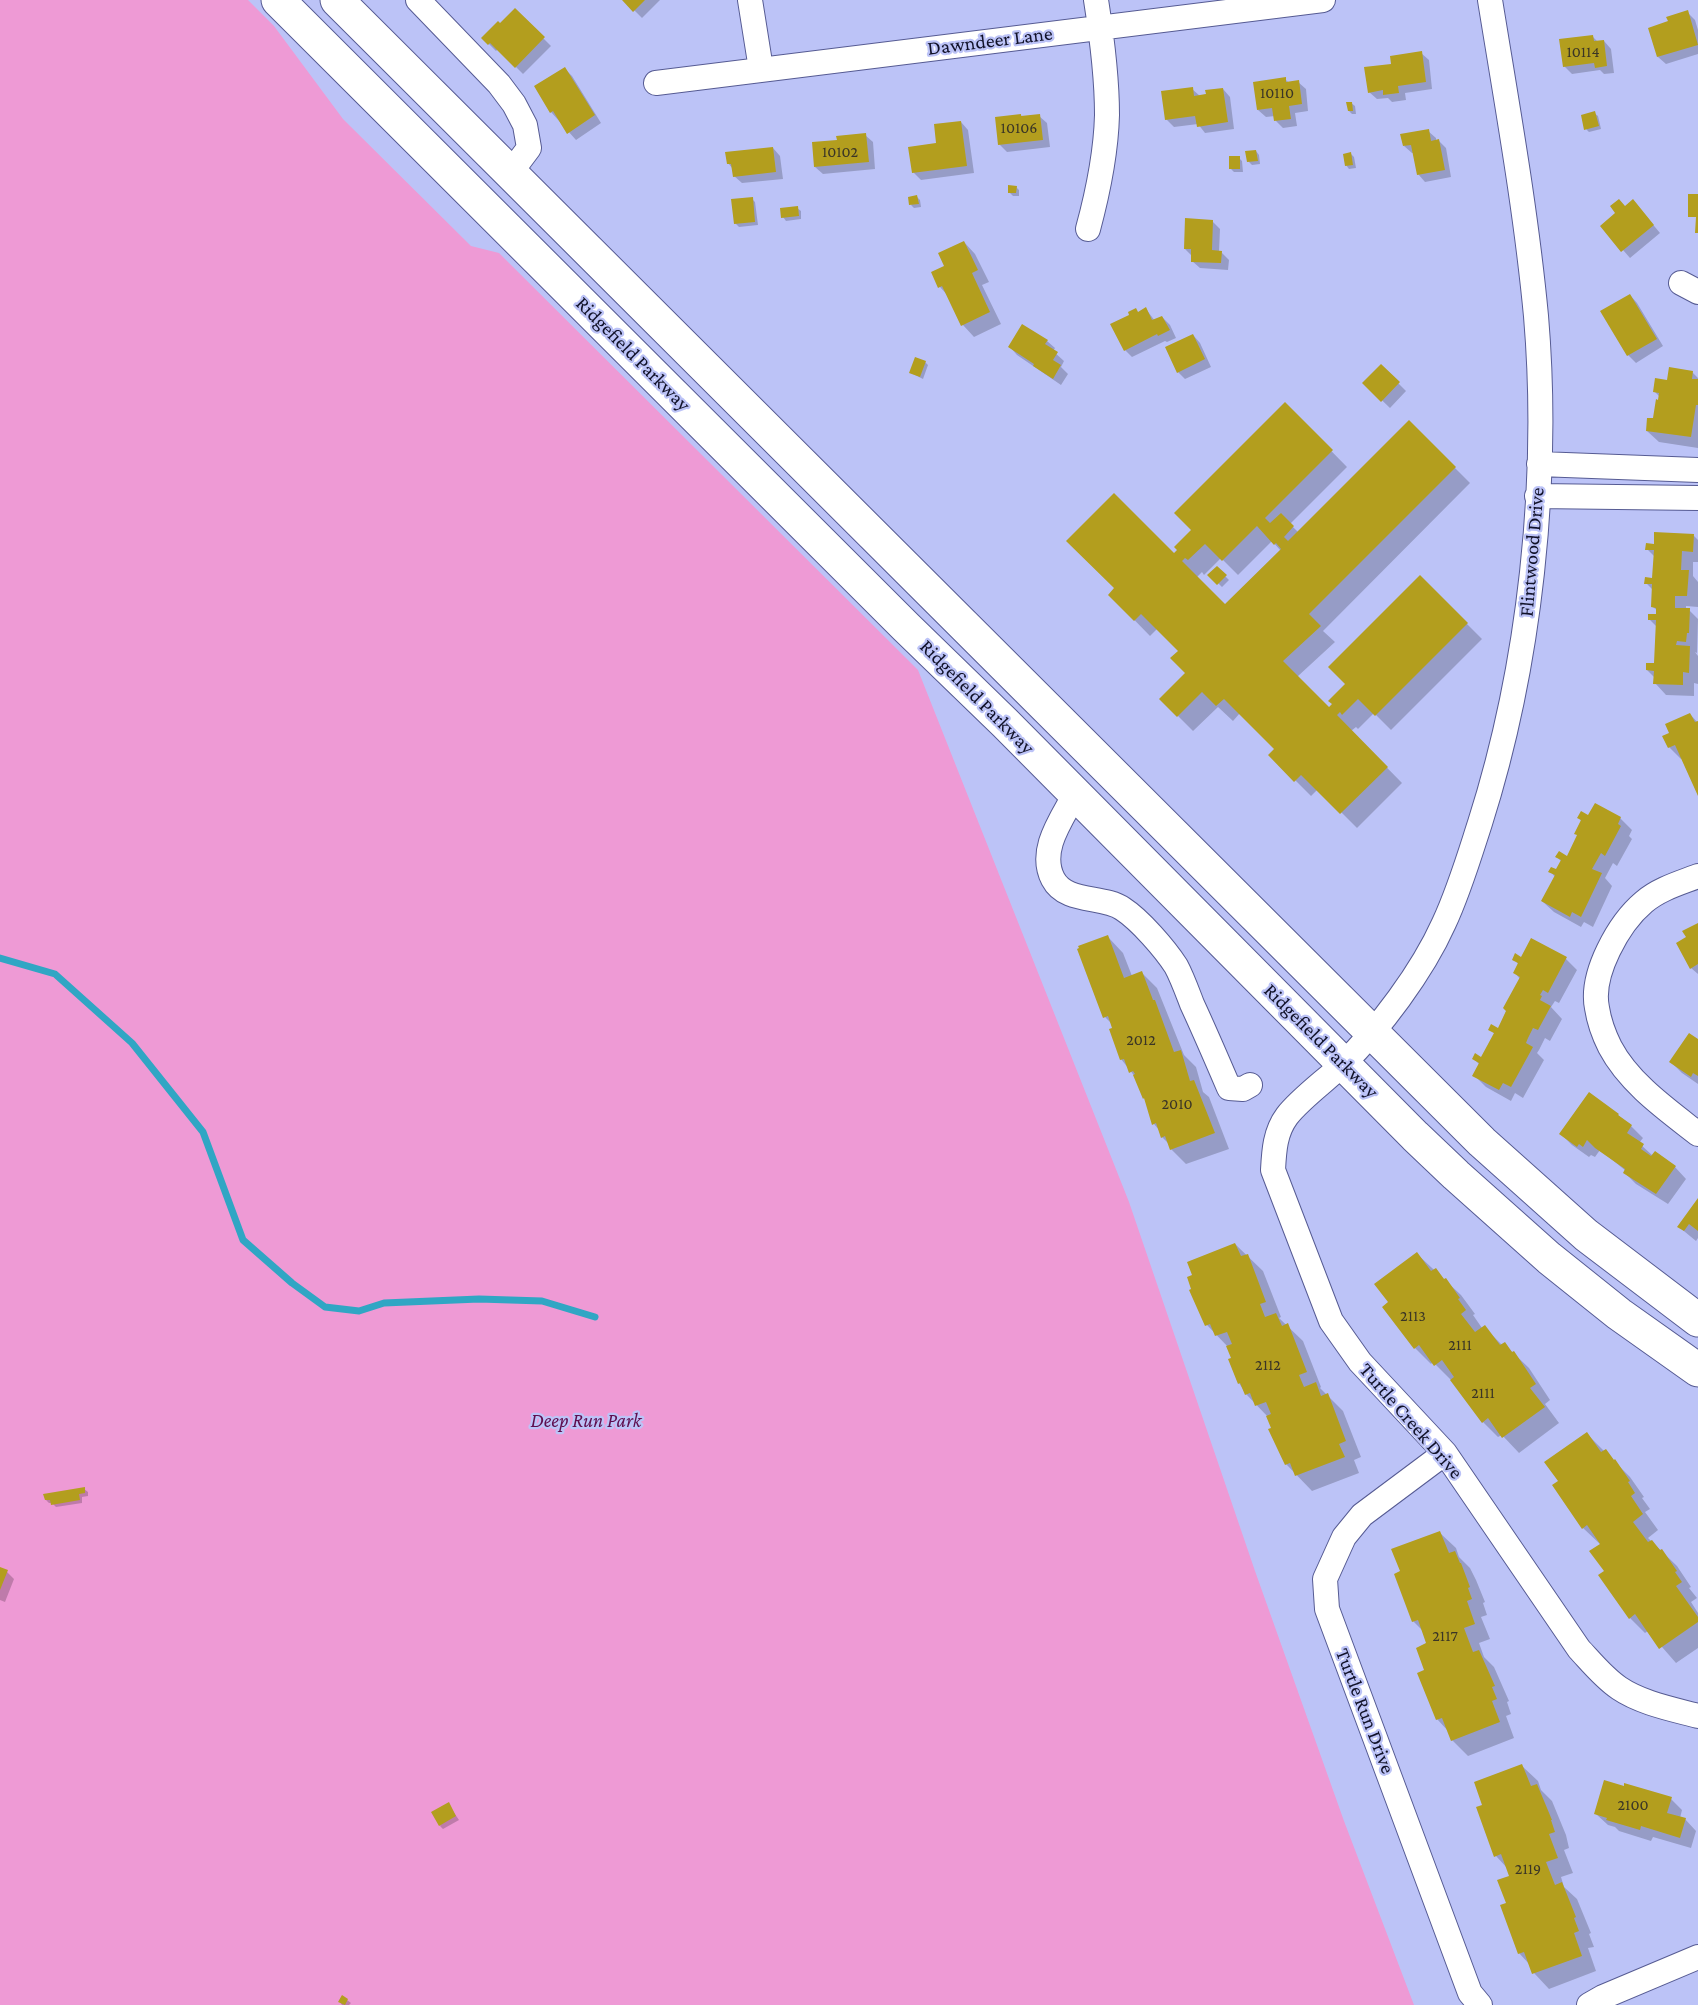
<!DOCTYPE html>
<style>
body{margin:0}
canvas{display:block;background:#bcc3f7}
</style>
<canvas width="1698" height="2005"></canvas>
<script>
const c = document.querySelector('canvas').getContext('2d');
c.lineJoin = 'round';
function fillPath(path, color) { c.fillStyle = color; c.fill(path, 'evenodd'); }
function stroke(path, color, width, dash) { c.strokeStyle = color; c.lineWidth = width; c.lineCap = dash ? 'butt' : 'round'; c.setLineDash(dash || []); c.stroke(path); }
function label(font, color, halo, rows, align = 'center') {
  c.font = font + ' "Crimson Pro",serif'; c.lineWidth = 4.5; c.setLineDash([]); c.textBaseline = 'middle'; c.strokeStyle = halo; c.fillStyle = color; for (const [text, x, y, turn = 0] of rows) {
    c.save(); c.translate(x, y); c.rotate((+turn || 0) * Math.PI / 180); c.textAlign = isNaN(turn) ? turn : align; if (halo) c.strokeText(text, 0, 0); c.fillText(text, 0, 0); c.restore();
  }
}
fillPath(new Path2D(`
 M0 0H248L274 26 343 119 471 246 499 253 918 670 1129 1202 1255 1571 1344 1821 1414 2005H0Z`), '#ee9ad5');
fillPath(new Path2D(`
 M624 0H660L642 18Z
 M515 10 551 46 523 74 498 49 496 51 483 38 501 25Z
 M1687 12 1695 20 1698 30V54L1666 64 1658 57 1670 22Z
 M1593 37 1598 42 1604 41 1611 49 1614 73 1604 74 1600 70 1572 74 1564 66Z
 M1421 53 1429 60 1432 89 1405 93 1406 100 1392 102 1388 98 1377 99 1369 92 1393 65Z
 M565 69 572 76 601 123 576 140 551 112Z
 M1285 79 1289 83 1298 82 1306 89 1308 111 1295 113 1297 126 1283 128 1276 121 1275 116 1266 117 1258 110Z
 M1192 89 1200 96 1223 89 1230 97 1234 129 1205 133 1198 124 1174 127 1166 119Z
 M1351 103 1355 106 1356 114H1352L1349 111Z
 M1594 113 1598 116 1601 129 1589 132 1586 129Z
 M1021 115 1023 118 1039 116 1047 123 1050 147 1007 152 999 144Z
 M961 122 968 130 974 173 921 180 913 172Z
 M1428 131 1436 138V141H1439L1446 148 1451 177 1425 182 1418 174 1414 153H1412L1404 146Z
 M865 135 873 142 875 169 823 174 815 167 839 141Z
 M773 148 780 156 783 179 742 183 734 176 733 169 728 163Z
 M1256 151 1259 155 1260 164 1252 165 1248 161Z
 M1351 154 1354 157 1356 168 1349 169 1346 165Z
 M1239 158 1242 161 1243 172H1234L1231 169Z
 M1016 187 1019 190V196H1013L1009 192Z
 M917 197 920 200 921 207 914 208 911 205Z
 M752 199 755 202 758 225 739 227 735 223Z
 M797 208 801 211V219L786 221 783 217Z
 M1625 208 1640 209 1660 233 1630 258 1602 226Z
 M1212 221 1220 229 1219 252H1221L1229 260 1228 270 1200 268 1192 261V256L1185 249Z
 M964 242 975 254 989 282 982 285 1001 324 974 337 963 325 949 297 940 287 933 273 946 266Z
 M1630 295 1637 303 1663 346 1636 363 1628 355 1602 312Z
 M1146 309 1155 321 1162 317 1170 325 1176 338 1167 342 1165 341 1132 357 1125 350 1139 313Z
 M1193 335 1200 343 1211 367 1185 379 1178 372Z
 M1047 341 1055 348 1053 351 1064 361 1061 367 1068 374 1061 385 1017 355 1010 347Z
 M925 362 928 365 923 379 911 373Z
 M1381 366 1406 391 1390 408 1364 383Z
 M1692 372 1698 378V448L1659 442 1647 431 1655 420 1660 397 1655 392 1669 382Z
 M1285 404 1347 467 1290 524 1299 533 1409 422 1470 483 1323 631 1335 642 1297 677 1329 709 1420 577 1482 639 1391 730 1374 713 1358 729 1356 727 1351 731 1402 783 1357 828 1318 789 1311 796 1270 755 1276 749 1240 713 1233 721 1218 707 1193 731 1161 699 1187 673 1180 651 1158 628 1150 636 1110 595 1174 555ZM1272 541 1281 551 1225 606 1197 577 1202 572 1204 575 1221 558 1238 575Z
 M1694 536 1698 540V562H1693V576L1698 582V607L1686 606V610H1689L1698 619 1697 653 1695 652 1698 656V684L1694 683V696L1666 695 1655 683V678L1647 670 1655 665 1657 627 1649 619 1658 616V611L1653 607 1654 591 1646 583 1654 579 1655 557 1647 549Z
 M1217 568 1229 580 1222 587 1210 575Z
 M1690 714 1698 723V795L1682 758 1681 759 1669 747Z
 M1589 817 1620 818 1632 830 1629 836 1632 839 1617 866 1613 863 1605 878 1612 886 1593 927 1584 922 1581 927 1554 912 1542 901 1555 877 1550 871 1557 872 1562 862 1557 857 1567 858 1579 836 1582 822 1579 818Z
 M1698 924V974L1691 968 1688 938Z
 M1108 937 1123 953 1132 976 1142 973 1157 988 1184 1055 1196 1067 1203 1092 1209 1097 1229 1149 1186 1164 1171 1149 1169 1144 1162 1137 1159 1130 1154 1124 1147 1101 1136 1078 1121 1059 1112 1024 1105 1017Z
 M1514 959H1566L1577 970 1559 1003 1555 1001 1551 1007 1562 1019 1550 1041 1545 1038 1539 1050 1537 1053 1544 1060 1523 1098 1515 1093 1511 1101 1486 1087 1474 1075 1480 1065 1474 1059H1481L1495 1034 1490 1030H1498L1520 979 1515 973 1519 965Z
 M1698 1041V1084L1682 1073 1671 1062Z
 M1589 1094 1618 1115 1631 1126 1643 1138 1639 1143 1653 1156 1675 1167 1686 1179 1668 1204 1636 1184 1625 1173 1626 1171 1600 1150 1595 1157 1591 1155 1589 1157 1572 1145 1561 1134Z
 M1698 1201V1238L1696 1241 1679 1227Z
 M1235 1244 1263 1271 1281 1317 1279 1318 1303 1341 1321 1387 1320 1388 1343 1411 1361 1457 1354 1460 1359 1473 1312 1491 1286 1464 1268 1417 1246 1394 1239 1383 1228 1347 1207 1325Z
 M1417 1254 1461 1295 1475 1314 1473 1315 1482 1328 1484 1327 1502 1345 1504 1344 1529 1368 1550 1400 1545 1404 1559 1423 1519 1453 1502 1435 1498 1437 1483 1422 1451 1380 1433 1362 1431 1364 1415 1348 1384 1307 1390 1303Z
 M1587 1434 1630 1477 1644 1497 1642 1498 1650 1509 1645 1512 1658 1530 1648 1538 1677 1566 1691 1587 1689 1588 1697 1598 1691 1602 1698 1613V1648L1676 1663 1648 1631 1645 1633 1630 1618 1606 1572 1601 1545 1583 1528 1560 1481Z
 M84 1489 88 1492V1496L82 1497V1503L56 1507 52 1503H49L46 1500Z
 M1440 1533 1456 1548 1459 1557 1470 1568 1476 1580 1485 1602 1483 1603 1487 1615 1481 1617 1490 1639 1479 1643 1484 1657 1494 1667 1509 1701 1507 1702 1511 1714 1506 1716 1514 1738 1468 1756 1452 1740 1449 1732 1437 1719 1426 1671 1428 1644 1424 1632 1413 1621 1402 1572Z
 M0 1569 7 1572 14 1579 5 1602 0 1600Z
 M1522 1766 1538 1781 1541 1790 1552 1801 1566 1835 1569 1848 1564 1850 1573 1873 1561 1877 1564 1887 1577 1899 1591 1933 1589 1934 1594 1947 1588 1948 1596 1971 1549 1989 1534 1973 1530 1965 1519 1953 1508 1904 1511 1876 1508 1869 1496 1856 1484 1806Z
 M1671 1799 1682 1810 1680 1818 1685 1819 1696 1831 1691 1848 1653 1837 1651 1841 1619 1831 1615 1827 1608 1825 1596 1814Z
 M448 1804 459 1820 443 1829 440 1826Z
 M347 2000 351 2003 349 2005H342L340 2002Z`), '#0003');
stroke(new Path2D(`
 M0 958 55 974 132 1043 203 1132 243 1240 292 1283 325 1307 359 1311 384 1303 479 1299 542 1301 595 1317`), '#30a6c4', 7);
fillPath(new Path2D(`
 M622 0H645L633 12Z
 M515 8 545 37 515 68 490 43 488 45 481 38 498 21 500 23Z
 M1688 10 1698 45 1657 57 1648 28 1668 21 1666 17Z
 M1593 35 1594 41 1604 40 1607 66 1595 68 1594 63 1563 67 1559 39Z
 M1422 51 1426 82 1398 86 1399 93 1383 95V90L1368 93 1364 67 1391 64 1390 56Z
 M565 67 595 115 567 134 553 111 550 113 534 86Z
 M1286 77V82L1299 80 1302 104 1289 106 1291 119 1274 121 1272 108 1257 110 1253 82Z
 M1193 87 1194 96 1206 94 1205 90 1223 88 1228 122 1197 127 1195 116 1165 120 1161 91Z
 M1346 102H1352L1353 111H1348Z
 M1595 111 1599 126 1584 130 1581 115Z
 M1021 114V116L1040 114 1043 140 998 145 995 117Z
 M961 121 967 166 912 173 908 147 936 143 934 124Z
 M1429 129 1431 141 1439 139 1445 170 1417 175 1411 145 1403 146 1400 134Z
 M866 133 869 162 814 167 812 142 837 140 836 136Z
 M773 147 776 172 733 177 731 164H727L725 152Z
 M1256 150 1258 161 1247 162 1245 151Z
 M1351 152 1353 165 1345 166 1343 154Z
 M1229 156H1240V169H1229Z
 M1008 185 1017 186 1016 193H1008Z
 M1688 194H1698V233H1695L1696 217H1688Z
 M917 195 919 204 909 205 908 197Z
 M753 197 755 222 734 224 731 199Z
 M1619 199 1625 206 1633 199 1654 225 1621 252 1600 226 1615 213 1610 206Z
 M798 206 799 216 781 218 780 208Z
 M1185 218 1213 220 1212 250 1222 251 1221 263 1191 262V249H1184Z
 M964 241 978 270 972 273 990 312 961 326 942 286 938 288 931 272 944 266 938 253Z
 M1630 294 1657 339 1627 356 1600 311Z
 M1146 307 1152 320 1162 316 1170 330 1158 336 1157 334 1124 351 1110 324 1129 315 1128 312 1136 308 1138 312Z
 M1022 324 1048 340 1045 344 1058 352 1053 360 1061 365 1053 379 1033 366 1034 364 1008 347Z
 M1193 334 1205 359 1177 373 1165 347Z
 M915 357 926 361 920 377 909 373Z
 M1381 364 1400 382 1381 402 1362 383Z
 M1669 367 1693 371 1692 379H1698V405H1696L1691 437 1646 431 1647 418H1653L1656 399 1658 400 1659 393 1653 392 1655 378 1667 380Z
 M1285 402 1333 450 1265 518 1270 523 1281 513 1294 526 1284 537 1288 541 1409 420 1456 467 1309 614 1321 626 1283 661 1329 707 1332 704 1328 701 1345 684 1328 667 1420 575 1468 623 1375 716 1358 699 1342 715 1340 712 1337 715 1388 767 1340 814 1301 775 1294 782 1268 755 1274 749 1224 699 1216 706 1202 692 1177 717 1159 699 1185 673 1170 658 1178 651 1141 614 1134 621 1108 595 1114 588 1066 541 1114 493 1174 553 1177 550 1174 547 1191 530 1174 513ZM1257 526 1274 545 1276 543 1281 549 1225 604 1182 561 1185 558 1188 560 1205 544 1222 561Z
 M1654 532 1694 534 1693 552 1682 551 1681 570H1689L1687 596H1675V608H1690L1689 633H1687L1686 642 1677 641 1676 645 1690 646 1689 673 1683 672V685L1653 684 1654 671 1646 670V663H1654L1656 620H1648V614H1656V608L1651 607 1652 584H1644L1645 577 1652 578 1654 550H1645L1646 543 1654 544Z
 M1217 566 1227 575 1217 585 1207 575Z
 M1690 713 1695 722 1698 721V796L1675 745 1668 748 1662 736 1669 733 1665 724Z
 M1595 803 1621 817 1618 824 1621 826 1605 856 1601 853 1592 869 1602 873 1581 917 1572 912 1570 917 1541 901 1555 875 1548 872 1551 867 1556 869 1561 860 1555 857 1559 851 1567 856 1577 835 1574 834 1581 820 1577 818 1581 811 1588 815Z
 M1698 923V964L1690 969 1676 943 1686 937 1682 931Z
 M1108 935 1124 978 1142 971 1153 1000H1155L1174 1052 1181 1050 1190 1081 1194 1080 1215 1133 1170 1150 1165 1136 1161 1138 1156 1123 1152 1125 1144 1098 1143 1099 1133 1075 1135 1074 1133 1071 1129 1073 1124 1059 1120 1060 1109 1029 1112 1028 1108 1016 1103 1018 1077 949 1079 948 1078 946Z
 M1531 938 1567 957 1548 993 1543 990 1540 995 1542 996 1540 1000 1551 1006 1538 1030 1533 1028 1528 1038 1526 1043 1533 1047 1511 1087 1503 1083 1499 1090 1472 1076 1479 1063 1472 1059 1475 1053 1481 1057 1494 1033 1488 1030 1491 1024 1498 1028 1506 1011 1503 1008 1520 977 1513 973 1518 963 1512 960 1515 953 1521 957Z
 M1689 1033 1698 1039V1076L1693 1073 1691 1077 1669 1062Z
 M1589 1092 1619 1114 1618 1115 1632 1125 1627 1133 1644 1144 1641 1149 1651 1156 1655 1151 1676 1166 1656 1194 1623 1173 1625 1169 1595 1148 1587 1140 1583 1147 1579 1144 1577 1147 1559 1134Z
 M1698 1198V1231L1689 1224 1684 1231 1677 1227Z
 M1235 1243 1241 1256 1248 1254 1266 1302 1260 1304 1265 1317 1276 1313 1282 1326 1288 1323 1307 1372 1299 1375 1304 1387 1316 1382 1321 1396 1328 1393 1346 1441 1339 1444 1345 1457 1295 1476 1290 1463 1285 1465 1268 1429 1271 1428 1266 1416 1271 1414 1266 1402 1255 1406 1250 1393 1245 1395 1240 1383 1238 1384 1228 1359 1231 1358 1226 1346 1232 1344 1227 1332 1215 1336 1210 1324 1205 1326 1189 1290 1191 1289 1187 1277 1192 1275 1187 1262Z
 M1417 1252 1431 1271 1436 1268 1444 1279 1446 1278 1460 1298 1458 1299 1466 1310 1461 1314 1475 1332 1485 1325 1500 1345 1505 1342 1512 1352 1514 1351 1536 1384 1530 1388 1545 1407 1502 1438 1488 1418 1482 1423 1450 1380 1454 1377 1442 1360 1434 1366 1419 1345 1414 1349 1382 1307 1388 1302 1374 1284Z
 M1587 1432 1601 1452 1606 1449 1614 1460 1615 1459 1630 1481 1628 1482 1635 1493 1631 1496 1643 1514 1633 1522 1648 1542 1652 1540 1660 1550 1662 1549 1677 1571 1675 1572 1682 1582 1676 1586 1698 1617V1622L1659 1649 1635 1614 1629 1619 1598 1575 1604 1571 1589 1551 1600 1544 1587 1525 1582 1529 1552 1485 1558 1481 1544 1462Z
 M85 1487V1493L79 1494 80 1500 51 1505 50 1500H45L43 1494Z
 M1440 1531 1449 1553 1455 1551 1460 1563H1461L1470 1587 1468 1588 1472 1599 1467 1601 1475 1624 1464 1628 1473 1652 1479 1650 1495 1686 1492 1687 1497 1699 1492 1701 1500 1722 1451 1741 1442 1718 1436 1720 1417 1673 1424 1670 1416 1648 1426 1643 1418 1620 1412 1622 1394 1574 1400 1571 1391 1549Z
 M0 1567 8 1570 0 1590Z
 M1522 1764 1531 1786 1537 1784 1552 1820H1551L1555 1832 1549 1834 1558 1858 1546 1862 1555 1885 1562 1882 1576 1917 1574 1918 1579 1931 1574 1933 1582 1956 1532 1974 1524 1952 1518 1954 1500 1905 1506 1903 1497 1880 1509 1876 1501 1854 1494 1857 1476 1807 1482 1805 1474 1782Z
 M1604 1780 1624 1786V1783L1672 1797 1667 1813 1686 1818 1680 1838 1641 1826 1640 1830 1606 1820 1607 1818 1594 1814Z
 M449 1802 456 1816 439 1826 431 1812Z
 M342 1995 348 1999 345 2005 338 2002Z`), '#b39e1e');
const minor = new Path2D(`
 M418 0 499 84 514 104 525 125 529 148 511 172
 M750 0 761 69
 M1490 0C1507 105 1526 210 1536 316 1550 481 1530 666 1480 823 1469 857 1459 891 1444 923 1422 972 1380 1028 1342 1065 1325 1081 1300 1099 1287 1116 1275 1132 1274 1151 1273 1170L1331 1321 1360 1362 1445 1453 1579 1649C1592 1663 1604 1678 1619 1688 1641 1703 1672 1709 1698 1716
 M656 83 1323 0
 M1088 229C1098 192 1106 153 1107 115 1107 77 1102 38 1096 0
 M1681 283 1698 292
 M1539 464 1698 470
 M1537 496 1698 498
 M1075 794C1062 819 1038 850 1053 879 1066 904 1103 895 1123 909 1140 920 1165 949 1176 966 1182 977 1187 991 1192 1004 1205 1032 1217 1060 1229 1088L1243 1089 1250 1085
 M1698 876C1680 883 1659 889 1644 902 1619 923 1590 974 1597 1008 1599 1021 1604 1035 1610 1047 1629 1083 1666 1109 1698 1134
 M1445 1453 1362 1515 1344 1537 1325 1579 1327 1609 1470 1993 1480 2005
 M1589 2005 1603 1997 1698 1957`);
const secondary = new Path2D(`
 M278 0 906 627 1005 723 1415 1136 1456 1175 1549 1258 1619 1314 1698 1370
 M337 0 1482 1142 1586 1235 1698 1320`);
stroke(minor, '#565b93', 26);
stroke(secondary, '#565b93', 35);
stroke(minor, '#fff', 24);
stroke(secondary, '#fff', 33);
label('16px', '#3a3526', null, [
 ["10114",1583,52],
 ["10110",1277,93],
 ["10106",1019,128],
 ["10102",840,152],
 ["2012",1141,1040],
 ["2010",1177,1104],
 ["2113",1413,1316],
 ["2111",1460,1345],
 ["2112",1268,1365],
 ["2111",1483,1393],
 ["2117",1445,1636],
 ["2100",1633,1805],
 ["2119",1528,1869]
]);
label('20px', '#111229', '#bcc3f7', [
 ["Dawndeer Lane",990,41,-7],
 ["Ridgefield Parkway",633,354,45],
 ["Flintwood Drive",1532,552,-85],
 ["Ridgefield Parkway",977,697,45],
 ["Ridgefield Parkway",1321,1041,45],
 ["Turtle Creek Drive",1411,1421,49],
 ["Turtle Run Drive",1365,1711,69]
]);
label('italic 20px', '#5f0d4e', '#bcc3f7', [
 ["Deep Run Park",586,1421]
]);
</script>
